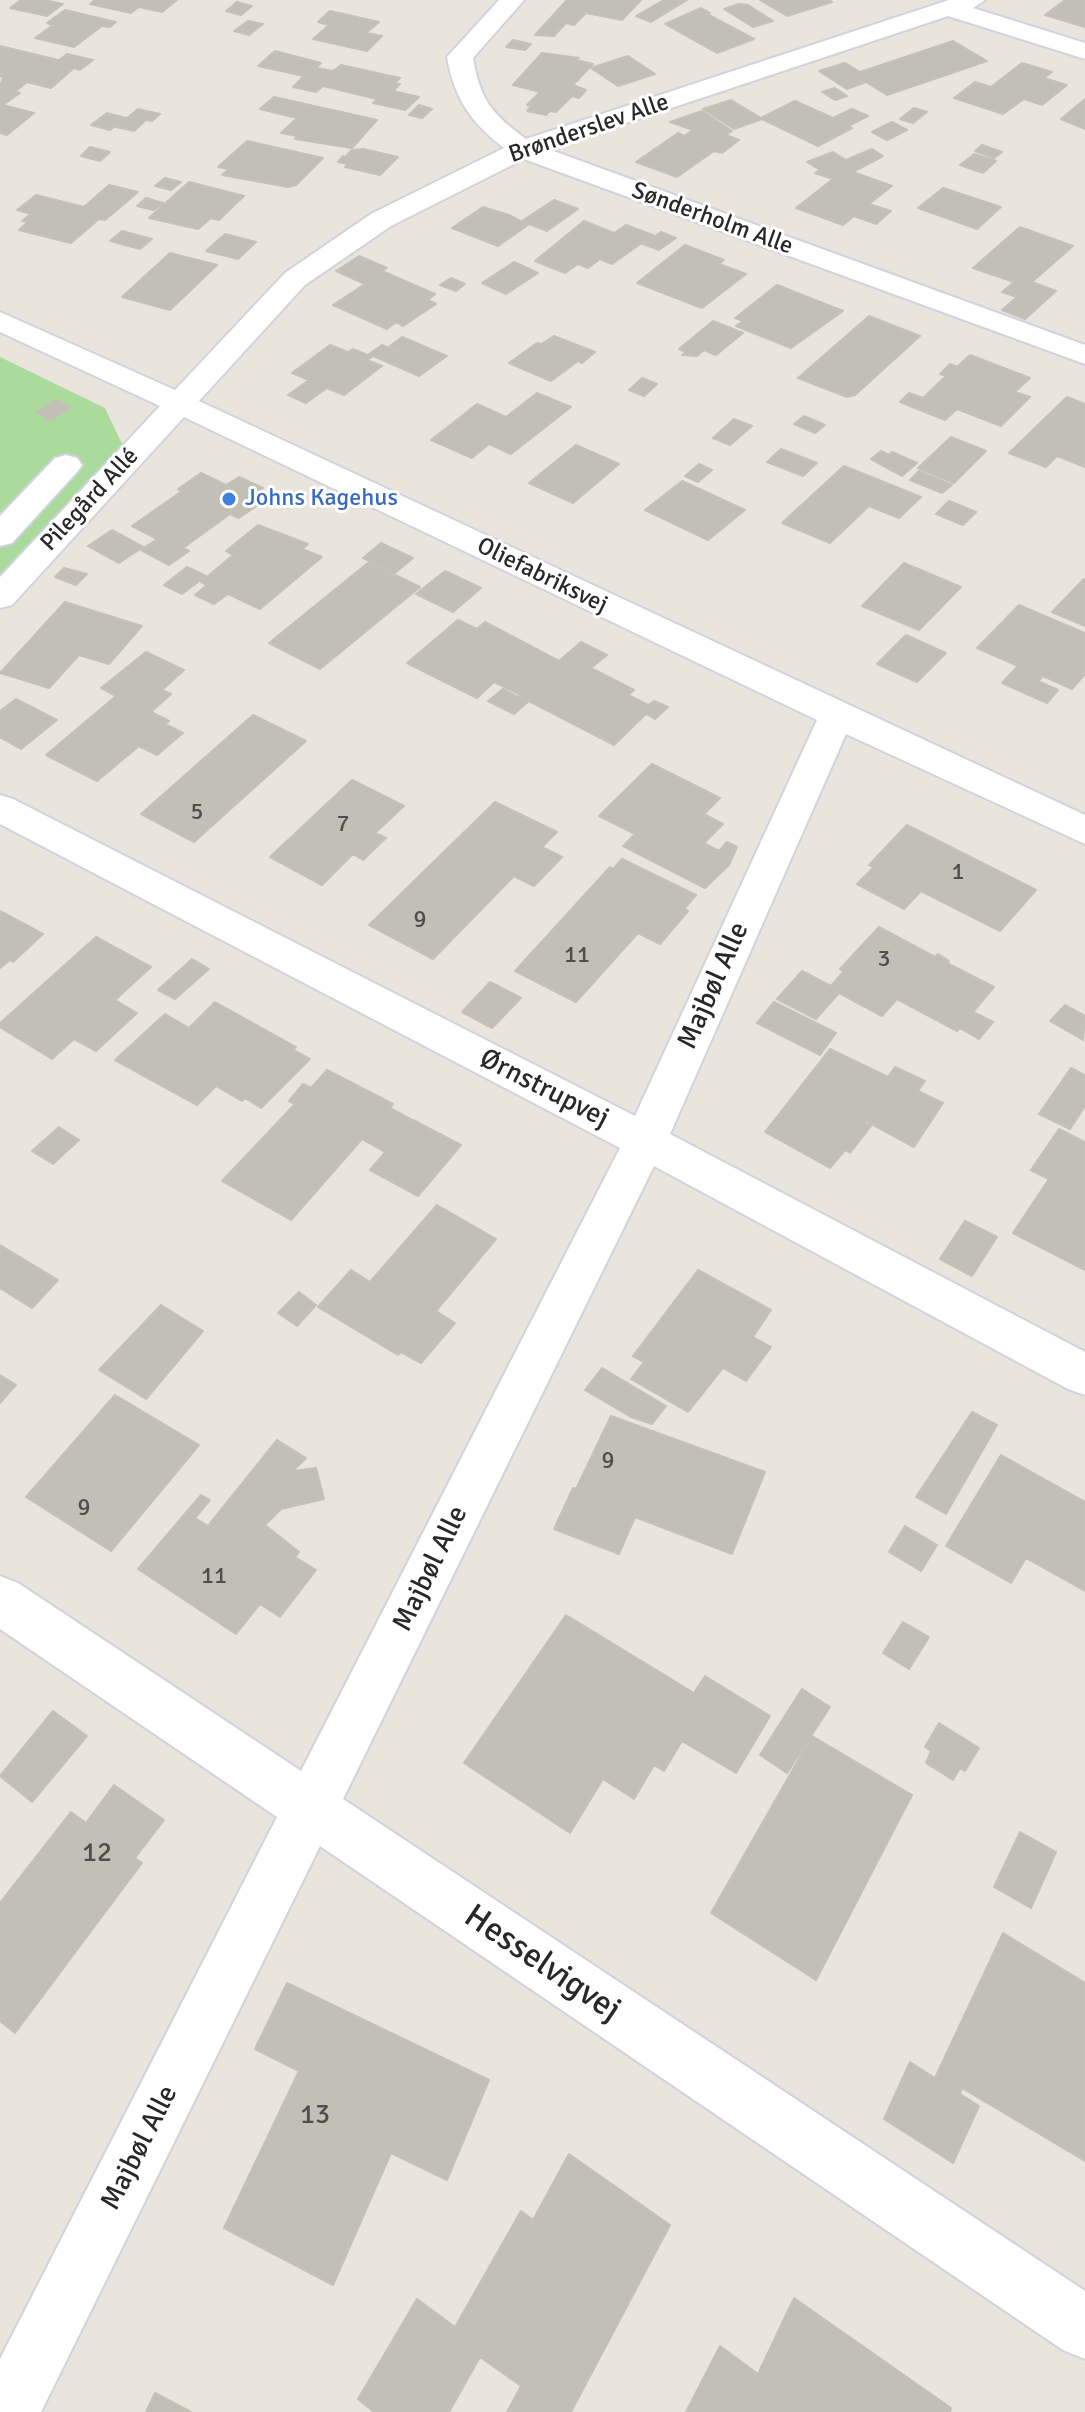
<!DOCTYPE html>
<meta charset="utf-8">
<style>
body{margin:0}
canvas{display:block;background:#e9e5dc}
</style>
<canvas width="1085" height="2412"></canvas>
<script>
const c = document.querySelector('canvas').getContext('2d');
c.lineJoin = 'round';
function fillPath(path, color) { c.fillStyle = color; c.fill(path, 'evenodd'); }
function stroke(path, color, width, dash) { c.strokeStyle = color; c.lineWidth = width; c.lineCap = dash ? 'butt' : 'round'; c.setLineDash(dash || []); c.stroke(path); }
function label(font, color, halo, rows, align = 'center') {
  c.font = font + ' Signika,sans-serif'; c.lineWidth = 6; c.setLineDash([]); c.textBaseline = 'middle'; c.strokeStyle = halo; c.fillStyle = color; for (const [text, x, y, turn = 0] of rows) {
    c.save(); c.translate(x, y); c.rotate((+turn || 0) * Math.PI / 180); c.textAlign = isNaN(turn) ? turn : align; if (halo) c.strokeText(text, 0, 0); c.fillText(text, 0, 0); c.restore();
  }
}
fillPath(new Path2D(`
 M0 357 105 408 123 446 0 576Z`), '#aadb9d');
const building = new Path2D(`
 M21 0H44L63 4 47 16 10 8Z
 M95 0H177L162 12 139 7 131 13 90 4Z
 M567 0H641L622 20 586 13 574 25 566 23 554 36 535 35Z
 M664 0H687L651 22 636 16Z
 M760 0H828L832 2 787 16Z
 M1065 0H1085V27L1045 15Z
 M237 2 252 6 241 15 226 11Z
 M739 4 748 5 773 21 753 27 724 9Z
 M701 8 710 13 707 14 754 39 717 53 665 24Z
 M65 10 116 22 110 27 102 26 74 47 35 38 53 25 47 23Z
 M330 11 379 22 366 33 382 36 367 51 313 39 329 25 318 22Z
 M248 21 263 24 249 35 234 31Z
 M513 40 531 44 525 50 506 47Z
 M953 41 987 61 887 95 866 82 847 89 819 71 845 63 860 72Z
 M0 46 58 60 55 63 67 54 93 60 80 70 74 68 51 88 27 82 16 91 0 87 3 77 0 76Z
 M275 51 321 63 316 68 333 71 341 65 400 78 395 83 400 84 393 91 419 97 405 110 373 103 377 99 323 86 316 92 293 87 304 76 258 66Z
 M542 53 579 58 576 60 593 64 573 85 586 90 579 98 572 96 556 112 550 111 546 115 527 111 531 106 527 105 540 92 513 85Z
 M628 56 655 74 618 86 591 68Z
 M1022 63 1052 72 1044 78 1067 85 1042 105 1024 99 1003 114 954 98 975 82 991 87Z
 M0 88 20 93 3 105 34 113 7 135 0 133Z
 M835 88 847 96 835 100 822 92Z
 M274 97 377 120 352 148 295 139 297 136 281 133 297 118 260 109Z
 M1085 99V129L1061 119Z
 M731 100 761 118 795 101 833 118 852 109 868 116 848 126 852 128 818 146 762 119 734 129 703 109Z
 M419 105 432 109 422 118 409 115Z
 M914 108 927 112 913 123 900 119Z
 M138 109 160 114 152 121 146 120 134 131 116 127Z
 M702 111 732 131 726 135 739 140 722 153 714 151 677 177 636 162 678 133 684 136 693 130 670 122Z
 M107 113 126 118 110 130 91 125Z
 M892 122 907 130 887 140 872 132Z
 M247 141 323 158 296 185 288 187 222 175 229 169 218 167Z
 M982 145 1002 152 994 158 975 151Z
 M90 147 110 152 100 161 81 156Z
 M363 149 398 157 380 175 345 167 348 164 338 162 343 156 354 159 347 155 352 150Z
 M872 149 883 156 853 172 892 186 869 204 891 211 876 224 854 216 843 225 796 208 833 179 815 173 820 170 807 162 833 152 846 160Z
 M974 154 996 161 983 173 960 165Z
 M165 178 181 182 171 190 155 186Z
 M189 182 244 196 219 220 211 218 198 229 149 218Z
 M109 185 138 192 105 220 99 219 71 243 19 230 28 222 22 221 31 214 17 210 36 195 84 207Z
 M943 188 1001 207 977 229 918 208Z
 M146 198 163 203 154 210 137 206Z
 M554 200 578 209 547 231 522 221Z
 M483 207 509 215 528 225 498 246 452 228Z
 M584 221 614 233 626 225 653 235 612 264 600 259 588 268 578 264 565 273 535 261Z
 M1020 227 1073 246 1032 282 1056 291 1025 319 1002 310 1017 297 1002 292 1014 282 973 268Z
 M122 231 152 239 140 249 110 241Z
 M661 232 676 238 659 250 643 244Z
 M225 234 256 242 238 259 206 251Z
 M685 245 724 260 719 264 746 274 702 308 637 283Z
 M170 253 217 265 170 310 122 297Z
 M359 256 387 268 382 271 435 294 428 300 436 304 403 326 396 322 387 329 333 305 365 284 336 271Z
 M514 262 538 273 506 294 482 283Z
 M451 278 465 284 456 291 440 285Z
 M777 285 843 311 791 348 736 326 743 321 735 318Z
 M869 316 920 336 855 395 847 397 798 378Z
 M713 321 743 333 716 355 704 350 697 356 682 355 686 352 679 349Z
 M554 336 595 352 582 363 578 361 551 381 509 363 537 343 541 344Z
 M402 337 447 356 419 376 369 354 382 345 410 357 390 346Z
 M330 345 348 352 353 349 372 357 367 360 382 366 344 395 327 388 306 403 288 395 309 380 292 373Z
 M970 355 1030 378 1015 392 1030 397 1001 426 957 409 945 420 900 402 909 393 923 398 946 376 940 374 950 364 957 367Z
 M642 378 657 384 644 396 629 390Z
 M537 393 571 407 511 454 489 444 472 458 431 440 477 404 506 417Z
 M1067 397 1085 404V467L1057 456 1046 467 1009 453Z
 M56 400 71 407 51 420 36 412Z
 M804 416 825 425 815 433 794 424Z
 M734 419 752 426 730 445 713 438Z
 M951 437 986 451 954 483 918 468Z
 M576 445 619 464 573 503 529 483Z
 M781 449 817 463 803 476 767 462Z
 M881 451 889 455 892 452 917 463 902 476 871 459Z
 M699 464 712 470 698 482 685 476Z
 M844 466 921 497 899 518 869 506 830 543 782 523Z
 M919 471 952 485 942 493 910 480Z
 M201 473 226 485 239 477 263 488 257 492 268 498 239 518 230 514 183 548 189 551 169 565 141 550 157 539 132 526 182 491 178 489Z
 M682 481 745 510 708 540 645 510Z
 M949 501 976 512 963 525 936 514Z
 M258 525 308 544 302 549 322 557 260 609 228 594 214 604 195 595 207 585 201 582 233 555 226 551Z
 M112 530 143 547 119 563 88 546Z
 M381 543 413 558 395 573 363 558Z
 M369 562 420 587 320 669 269 643Z
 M904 563 961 587 919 630 862 606Z
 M187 567 206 576 182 594 164 585Z
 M64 568 87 574 76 585 55 577Z
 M445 571 481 588 453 612 416 594Z
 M1084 579H1085V626L1052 612Z
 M65 602 142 626 109 664 79 655 49 688 0 673Z
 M1019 605 1085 633V674L1072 689 1043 676 1038 681 1058 690 1047 703 1002 683 1018 666 977 648Z
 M458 620 477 629 485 622 559 661 581 642 607 655 591 668 634 690 628 695 648 705 654 701 668 707 655 719 646 714 614 745 529 701 514 714 488 701 503 689 518 697 521 695 494 682 477 698 407 663Z
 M906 635 946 653 917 682 877 664Z
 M146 652 184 670 162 690 171 694 151 712 169 721 165 724 183 733 157 755 139 746 97 781 46 755 116 696 101 688Z
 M16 699 57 720 21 749 0 737V711Z
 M253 715 306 741 194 842 141 814Z
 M652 764 720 798 704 814 723 824 704 843 719 851 727 842 737 847 729 865 705 888 623 846 635 834 599 816Z
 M352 780 404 806 375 833 386 838 363 860 353 854 322 885 270 857Z
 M495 802 557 832 542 847 562 857 534 886 514 876 433 959 369 925Z
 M907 825 1036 890 1000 931 921 891 904 909 857 884 874 867 869 865Z
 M622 859 696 895 684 909 688 911 660 944 638 933 576 1002 515 971 610 867 613 869Z
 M0 911 43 934 13 962 10 960 0 968Z
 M879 927 935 957 938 954 949 961 947 963 994 987 973 1012 993 1022 979 1039 960 1028 957 1031 897 999 882 1016 839 993 816 1019 777 999 802 971 831 986 844 971 840 969Z
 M96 937 151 967 115 1000 137 1013 96 1051 74 1039 52 1059 0 1027V1023Z
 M192 959 209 969 175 999 158 990Z
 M490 982 521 998 492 1028 462 1012Z
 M215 1002 296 1047 293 1050 310 1059 261 1108 245 1098 242 1101 216 1086 197 1105 115 1060 165 1014 189 1028Z
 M774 1002 836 1033 820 1055 757 1023Z
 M1065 1005 1085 1016 1083 1040 1050 1021Z
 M830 1049 888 1077 895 1067 925 1081 918 1091 943 1103 914 1147 866 1121 864 1123 871 1126 850 1153 845 1150 830 1168 765 1132Z
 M1071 1068 1085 1075V1106L1070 1129 1039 1114Z
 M327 1070 393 1104 390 1108 412 1120 385 1152 362 1139 291 1220 222 1181 295 1104 289 1101 303 1084 311 1088Z
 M413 1120 461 1145 418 1196 370 1170Z
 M59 1127 79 1140 53 1164 32 1151Z
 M1059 1129 1085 1142V1270L1013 1233 1049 1179 1031 1170Z
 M437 1205 496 1239 436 1311 455 1323 421 1363 401 1352 398 1355 318 1307 351 1270 370 1282Z
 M965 1221 997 1237 972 1276 940 1259Z
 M0 1245 58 1280 32 1308 0 1288Z
 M698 1270 771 1310 753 1337 771 1347 746 1381 723 1368 688 1412 631 1379 644 1362 633 1356Z
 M299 1292 316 1305 297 1326 278 1313Z
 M161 1305 203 1331 146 1399 99 1370Z
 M602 1368 666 1406 652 1424 631 1417 585 1390Z
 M0 1375 16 1385 0 1403Z
 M115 1395 199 1445 111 1551 26 1497Z
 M972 1412 997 1425 946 1514 916 1497Z
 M611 1416 765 1472 732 1554 635 1517 619 1554 554 1529 573 1488 576 1489Z
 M277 1440 306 1458 293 1471 316 1468 324 1499 281 1509 265 1525 299 1552 295 1557 316 1570 280 1617 260 1604 236 1634 138 1569 201 1495 210 1500 195 1518 208 1526Z
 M1001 1455 1085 1502V1591L1026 1558 1011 1583 946 1546Z
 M905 1526 937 1545 921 1571 889 1552Z
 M566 1615 694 1693 705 1676 770 1716 736 1773 682 1741 664 1771 654 1765 634 1799 603 1779 570 1833 464 1763Z
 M903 1622 929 1637 909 1669 883 1653Z
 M802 1689 830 1707 787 1773 760 1755Z
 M53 1711 87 1736 32 1802 0 1776Z
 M939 1723 979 1748 965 1771 960 1768 953 1780 926 1763 931 1751 925 1747Z
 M812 1736 912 1795 816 1980 711 1913Z
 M114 1785 164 1820 135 1858 142 1863 15 2033 0 2021V1903L71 1812 86 1823Z
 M1020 1832 1056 1852 1031 1908 994 1887Z
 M1003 1933 1085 1983V2161L962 2088 960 2094 979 2106 953 2163 884 2119 910 2062 935 2078Z
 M287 1983 489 2080 447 2180 391 2153 333 2285 224 2228 299 2071 255 2049Z
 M569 2154 670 2225 571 2412H507L521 2386 480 2357 449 2412H374L358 2399 417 2299 455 2327 521 2211 533 2220Z
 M794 2298 951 2408 950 2412H686L720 2346 758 2374Z
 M155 2393 191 2412H146Z`);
fillPath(building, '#c2bfb7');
stroke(building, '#c4c1b6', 2);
const minor = new Path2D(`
 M499 0H524L473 58C480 100 492 114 526 139L949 0H985L973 8 1085 43V59L948 16 548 149 1085 345V364L524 159 391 226 305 285 199 401 1085 815V844L846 734 670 1134 1085 1352V1395L1068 1389 654 1166 343 1799 1085 2291V2359L1063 2350 320 1846 41 2412H0V2359L277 1817 0 1629V1576L18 1583 301 1771 620 1148 0 824V795L13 799 635 1116 817 720 184 417 12 605 0 608V577L160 406 0 332V312L175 390 285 273 371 214 504 148C471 123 454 98 447 57Z
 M66 455 77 458 82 465 77 472 12 543 0 546V516L55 458Z`);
stroke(minor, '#d1d2e0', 4);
fillPath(minor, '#fff');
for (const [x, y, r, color] of [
 [229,499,8,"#3f7fe0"]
]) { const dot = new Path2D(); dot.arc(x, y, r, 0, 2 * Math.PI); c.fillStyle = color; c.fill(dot); stroke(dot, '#fff', 3); }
label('24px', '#282828', '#fff', [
 ["Brønderslev Alle",589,129,-19],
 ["Sønderholm Alle",712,219,20],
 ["Pilegård Allé",90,500,-47],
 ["Oliefabriksvej",542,576,26]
]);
label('24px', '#366cbe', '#fff', [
 ["Johns Kagehus",245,499]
], 'left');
label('24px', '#4e4e4c', null, [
 ["5",197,813],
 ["7",343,825],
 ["1",958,873],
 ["9",420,921],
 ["11",577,956],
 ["3",884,960],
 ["9",608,1462],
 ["9",84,1509],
 ["11",214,1577]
]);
label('28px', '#282828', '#fff', [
 ["Majbøl Alle",714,986,-66],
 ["Ørnstrupvej",544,1089,27],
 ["Majbøl Alle",431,1569,-64],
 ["Majbøl Alle",140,2148,-63]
]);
label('28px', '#4e4e4c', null, [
 ["12",97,1854],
 ["13",315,2116]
]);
label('34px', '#282828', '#fff', [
 ["Hesselvigvej",542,1964,34]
]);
</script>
